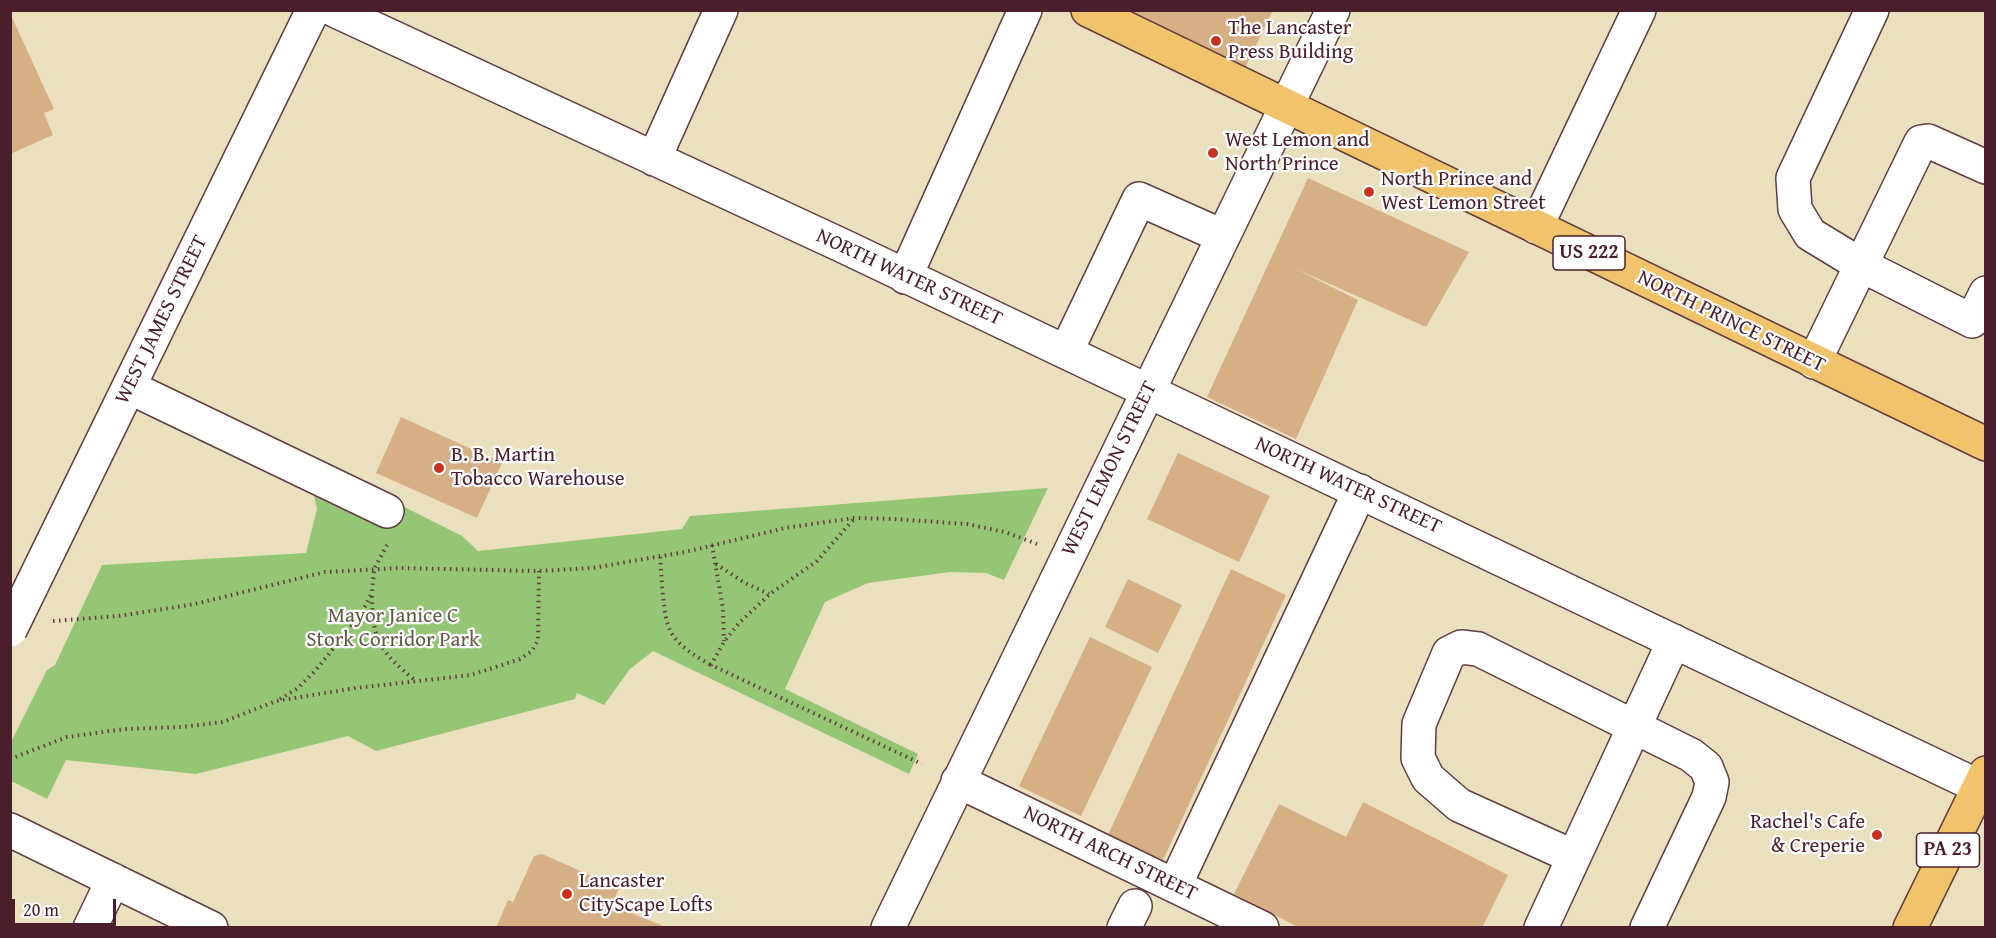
<!DOCTYPE html>
<style>
body{margin:0}
#map{position:relative;width:1996px;height:938px;overflow:hidden;background:#ebe0be;font-family:"Gentium Book Plus",serif}
canvas{display:block}
.frame{position:absolute;inset:0;border:12px solid #4a1f2b;pointer-events:none}
.scale{position:absolute;left:12px;top:899px;width:104px;height:27px;box-sizing:border-box;border:3px solid #4a1f2b;border-top:0;padding-left:8px;font-size:18px;line-height:21px;white-space:nowrap;color:#4a1f2b;-webkit-text-stroke:4px #fff;paint-order:stroke}
</style>
<div id="map">
<canvas width="1996" height="938"></canvas>
<div class="frame"></div>
<div class="scale">20 m</div>
</div>
<script>
const c = document.querySelector('canvas').getContext('2d');
c.lineJoin = 'round';
function fillPath(path, color) { c.fillStyle = color; c.fill(path, 'evenodd'); }
function stroke(path, color, width, dash) { c.strokeStyle = color; c.lineWidth = width; c.lineCap = dash ? 'butt' : 'round'; c.setLineDash(dash || []); c.stroke(path); }
function label(font, color, halo, rows, align = 'center') {
  c.font = font + ' "Gentium Book Plus",serif'; c.lineWidth = 4.5; c.setLineDash([]); c.textBaseline = 'middle'; c.strokeStyle = halo; c.fillStyle = color; for (const [text, x, y, turn = 0] of rows) {
    c.save(); c.translate(x, y); c.rotate((+turn || 0) * Math.PI / 180); c.textAlign = isNaN(turn) ? turn : align; if (halo) c.strokeText(text, 0, 0); c.fillText(text, 0, 0); c.restore();
  }
}
fillPath(new Path2D(`
 M183 396 462 536 478 551 682 529 690 516 1048 488 1004 580 986 573 950 572 868 583 825 602 785 689 918 754 909 774 653 651 630 669 604 705 577 693 575 699 376 751 348 736 196 774 66 760 47 799 11 781 10 744 47 670 55 665 102 565 306 553 317 509 312 486Z`), '#95c675');
fillPath(new Path2D(`
 M1106 10H1273L1243 72Z
 M10 13 54 109 44 113 53 135 10 154Z
 M1308 178 1469 252 1426 327 1294 268 1358 300 1296 439 1207 397Z
 M401 417 502 463 477 518 376 473Z
 M1178 453 1270 496 1239 562 1147 519Z
 M1231 569 1286 595 1163 860 1108 835Z
 M1128 579 1182 605 1158 653 1105 627Z
 M1090 637 1152 667 1081 816 1019 786Z
 M1363 802 1508 875 1482 928H1300L1234 894 1279 804 1346 837Z
 M542 854 619 888 612 905 668 928H496L508 900 513 902 534 856Z`), '#d7af85');
const minor = new Path2D(`
 M334 10 841 245 1986 790
 M1872 10 1793 178 1795 209 1810 234 1861 265 1972 321 1986 293
 M654 159 721 10
 M1536 227 1639 10
 M905 277 1025 10
 M1066 352 1139 199 1222 236
 M1814 362 1921 142 1928 141 1986 167
 M129 387 387 511
 M31 587 313 10
 M958 781 1262 928
 M10 830 211 928
 M1574 857 1459 805 1428 778 1418 758 1419 724 1449 653 1461 647 1478 649 1691 755 1706 767 1712 782 1709 797 1647 928
 M1175 885 1360 491
 M90 928 113 880
 M888 928 1333 10
 M1124 928 1135 906
 M1541 928 1674 641`);
const major = new Path2D(`
 M1910 928 1986 773`);
const highway = new Path2D(`
 M1088 10 1986 444`);
stroke(minor, '#623c41', 36);
stroke(major, '#623c41', 36);
stroke(highway, '#623c41', 36);
stroke(new Path2D(`
 M853 520 817 561 770 594 739 623 724 642 711 665 922 764
 M712 545 723 609 724 641
 M660 557C662 575 662 617 671 632 679 647 697 657 711 665
 M716 564 745 583 769 594
 M372 596C372 640 381 653 415 680
 M53 621 119 616 195 604 325 572 399 568 539 571 592 568 685 552 785 528 854 518 894 519 967 524 1005 532 1037 544
 M280 699 298 688 315 671 351 627 366 605 372 592 374 569 387 545
 M10 759 67 737 124 729 182 727 223 722 276 701 356 688 471 675 520 659 532 651 538 640 539 571`), '#623c41', 4, [1.5, 4.5]);
stroke(minor, '#fff', 33);
stroke(major, '#f1c36a', 33);
stroke(highway, '#f1c36a', 33);
const minorBridge = new Path2D(`
 M10 630 31 587`);
stroke(minorBridge, '#623c41', 36, []);
stroke(minorBridge, '#fff', 33);
for (const [x, y, r, color] of [
 [1216,41,6,"#c8321e"],
 [1213,153,6,"#c8321e"],
 [1369,192,6,"#c8321e"],
 [439,468,6,"#c8321e"],
 [1877,835,6,"#c8321e"],
 [567,894,6,"#c8321e"]
]) { const dot = new Path2D(); dot.arc(x, y, r, 0, 2 * Math.PI); c.fillStyle = color; c.fill(dot); stroke(dot, '#fff', 2); }
for (const [x, y, w] of [
 [1589,253,72],
 [1948,850,63]
]) { const box = new Path2D(); box.roundRect(x - w / 2, y - 17, w, 34, 4.5); c.fillStyle = '#fff'; c.fill(box); stroke(box, '#4a1f2b', 1.5); }
label('bold 20px', '#4a1f2b', null, [
 ["US 222",1589,253],
 ["PA 23",1948,850]
]);
label('21px', '#4a1f2b', '#fff', [
 ["The Lancaster",1228,29],
 ["Press Building",1228,53],
 ["West Lemon and",1225,141],
 ["North Prince",1225,165],
 ["North Prince and",1381,180],
 ["West Lemon Street",1381,204],
 ["B. B. Martin",451,456],
 ["Tobacco Warehouse",451,480],
 ["Rachel's Cafe",1865,823,"right"],
 ["& Creperie",1865,847,"right"],
 ["Lancaster",579,882],
 ["CityScape Lofts",579,906]
], 'left');
label('21px', '#4a1f2b', '#fff', [
 ["NORTH WATER STREET",909,278,25],
 ["WEST JAMES STREET",162,320,-64],
 ["NORTH PRINCE STREET",1731,322,26],
 ["WEST LEMON STREET",1110,469,-64],
 ["NORTH WATER STREET",1348,486,25],
 ["NORTH ARCH STREET",1110,854,26]
]);
label('21px', '#645945', '#fff', [
 ["Mayor Janice C",393,617],
 ["Stork Corridor Park",393,641]
]);
</script>
